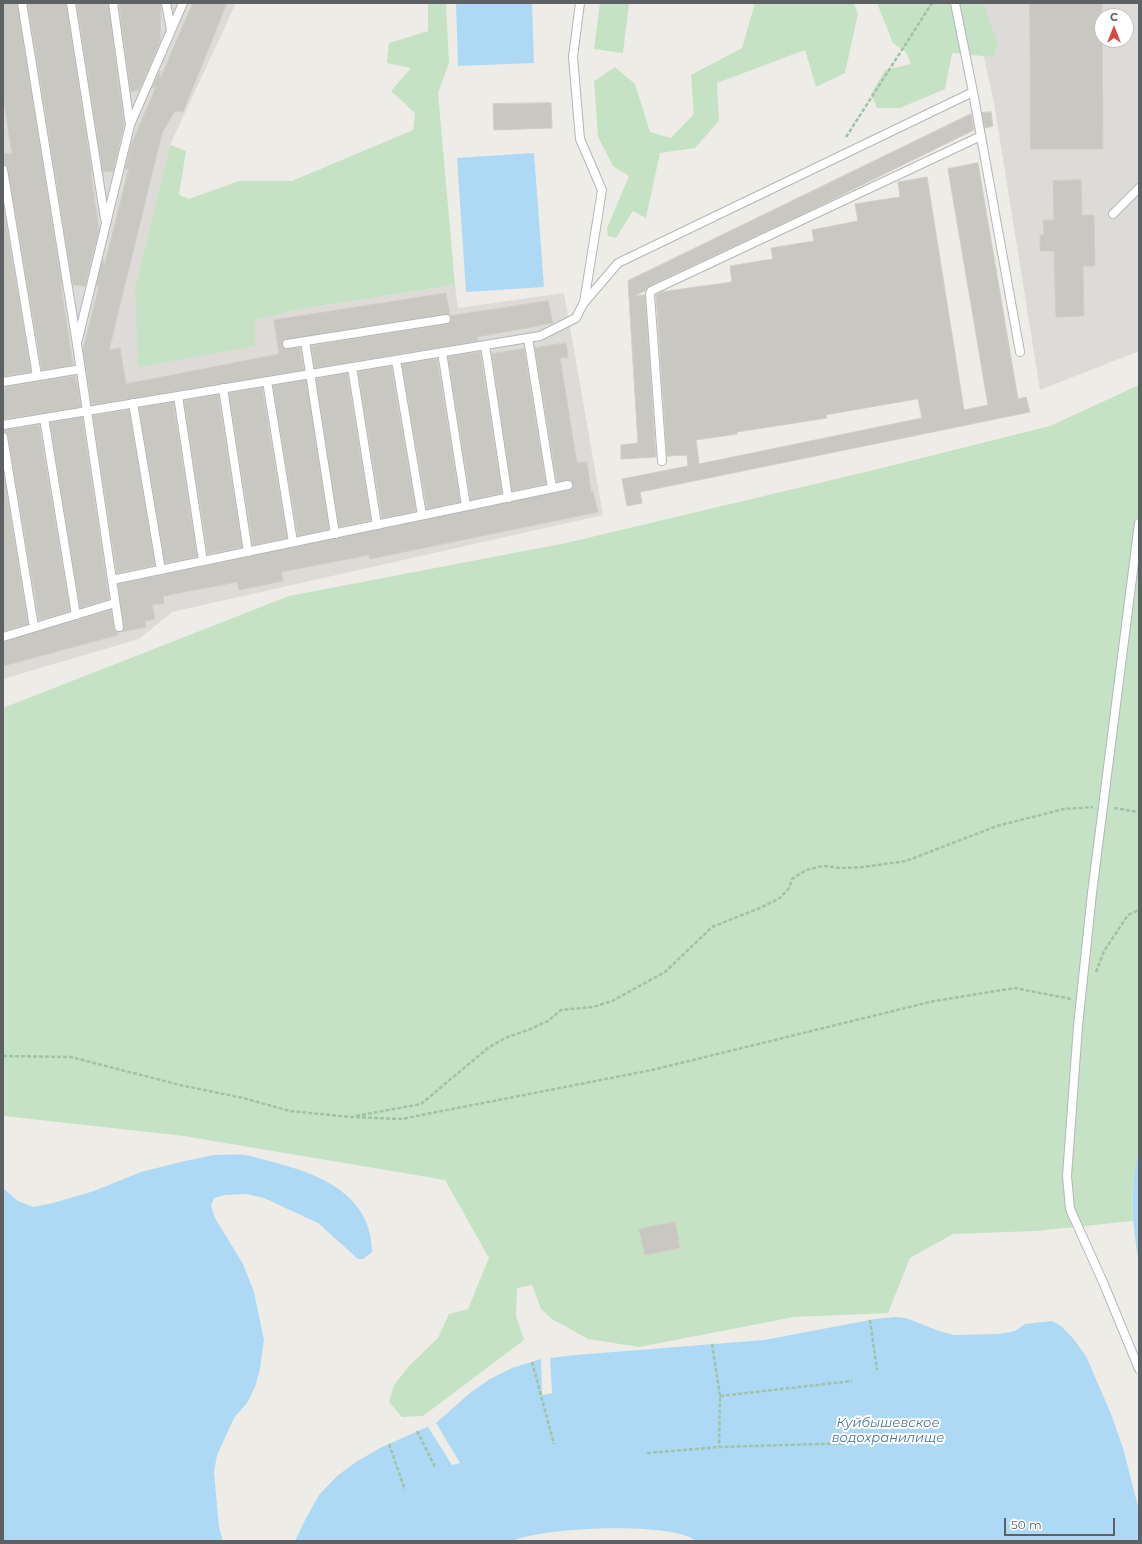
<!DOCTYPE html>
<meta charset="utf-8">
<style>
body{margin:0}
#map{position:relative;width:1142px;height:1544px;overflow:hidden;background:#eeece6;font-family:Montserrat,sans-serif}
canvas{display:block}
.frame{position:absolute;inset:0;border:4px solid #5d6164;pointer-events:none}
.north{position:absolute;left:1094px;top:8px;width:40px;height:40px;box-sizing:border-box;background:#fff;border:1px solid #bec0c1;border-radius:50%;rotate:0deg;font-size:11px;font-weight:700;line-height:16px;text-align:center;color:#5d6164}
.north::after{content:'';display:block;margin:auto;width:14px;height:18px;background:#d64a44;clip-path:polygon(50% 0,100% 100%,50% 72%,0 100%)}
.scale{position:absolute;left:1004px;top:1518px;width:111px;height:18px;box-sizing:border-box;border:2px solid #5d6164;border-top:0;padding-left:5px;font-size:12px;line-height:14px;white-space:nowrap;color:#5d6164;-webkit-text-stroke:3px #fff;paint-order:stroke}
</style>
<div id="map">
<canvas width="1142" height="1544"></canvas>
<div class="frame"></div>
<div class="north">С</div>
<div class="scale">50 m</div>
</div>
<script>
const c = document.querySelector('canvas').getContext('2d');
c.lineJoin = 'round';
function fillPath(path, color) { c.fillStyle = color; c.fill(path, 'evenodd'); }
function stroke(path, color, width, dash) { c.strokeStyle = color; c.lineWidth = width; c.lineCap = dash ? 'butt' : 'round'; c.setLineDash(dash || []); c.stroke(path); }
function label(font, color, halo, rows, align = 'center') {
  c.font = font + ' Montserrat,sans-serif'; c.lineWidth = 4; c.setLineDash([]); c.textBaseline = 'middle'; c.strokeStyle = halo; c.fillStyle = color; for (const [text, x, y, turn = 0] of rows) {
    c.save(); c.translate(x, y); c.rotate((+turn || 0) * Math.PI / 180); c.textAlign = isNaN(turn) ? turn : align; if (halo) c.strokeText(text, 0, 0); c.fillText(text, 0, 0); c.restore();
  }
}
fillPath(new Path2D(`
 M3 3H236L170 145 135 287 255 320 300 309 455 285 458 308 564 293 603 515 172 612 139 639 3 679Z
 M972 3H1139V351L1040 390 994 103ZM1102 16H1126V40H1102Z`), '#dddbd8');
fillPath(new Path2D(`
 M428 3H446L449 63 438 93 455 285 300 309 255 320V346L138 367 135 287 170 145 186 151 179 195 189 199 239 181H292L413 130 415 113 391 91 411 68 387 63 389 43 428 31Z
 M600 3H629L623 53 594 49Z
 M755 3H854L858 14 845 73 816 87 805 50 717 83 719 121 695 148 660 153 646 218 633 211 616 238 608 236 607 228 629 176 613 166 598 137 594 81 615 67 635 84 650 132 671 138 694 114 691 75 742 48Z
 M877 3H983L998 43 993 57 952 53 945 89 900 108H877L871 94 885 70 911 64 906 52 893 43Z
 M1139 385V1149C1133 1173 1131 1197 1133 1221L1035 1231 953 1234 910 1258 888 1313 794 1317 639 1347 588 1339 552 1319 541 1309 532 1285 517 1288 516 1316 524 1340 423 1416 402 1417 389 1402 394 1385 410 1365 438 1338 449 1314 468 1309 489 1258 445 1180 184 1136 3 1116V708L289 596 566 543 878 469 1050 426Z`), '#c6e2c5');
fillPath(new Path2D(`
 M456 3H532L534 63 458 66Z
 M534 153 544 287 466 292 457 158Z
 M1139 1149V1263C1132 1222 1129 1190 1139 1149Z
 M214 1155C224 1155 235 1154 245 1155 256 1157 269 1161 280 1164 325 1176 372 1198 372 1252L363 1259H358L318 1223 264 1198 246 1194 225 1195 214 1198 211 1206 215 1218 243 1264 254 1292 264 1340 260 1369 255 1387 247 1403 234 1418 217 1455 214 1472 219 1527 223 1541H3V1188L18 1201 33 1207 53 1203 94 1191 141 1172 185 1161Z
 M895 1317 906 1318 939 1331 954 1335 999 1334 1015 1331 1025 1324 1052 1321 1061 1326 1072 1337 1086 1356 1111 1414 1123 1448 1139 1510V1541H696C674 1521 540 1527 513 1541H295L306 1518 319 1495 337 1476 356 1462 380 1448 436 1423 470 1393 490 1379 512 1368 541 1359 576 1355 764 1340 875 1319Z`), '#aed9f5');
fillPath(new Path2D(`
 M550 1358 552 1393 542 1395 541 1359Z
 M436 1423 460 1463 452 1465 428 1427Z`), '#eeece6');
const building = new Path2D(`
 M3 3H17L62 285H61L73 365 42 370 8 169 7 166 3 165V154H12L3 96Z
 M28 3H66L92 174H91L99 230 85 286 73 285Z
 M77 3H108L124 125 113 171 103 172Z
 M119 3H161L160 42 139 90 131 92Z
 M193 3H227L183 112 175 111 162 133 109 350 120 348 126 384 279 354 274 320 446 293 450 315 445 314 284 340 282 344 285 349 300 347 304 370 92 405 83 350 99 286H96L103 259 104 267 129 168 125 169 131 145 156 87 152 88 160 71V79Z
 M1030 3H1102L1103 149H1031Z
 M551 103 552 128 494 130 493 104Z
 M991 112 993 126 985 128 982 113Z
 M971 114 974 130 811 210 649 286 645 291 634 296 645 295 656 457 621 459V445L638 443 628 281Z
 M978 163 1018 399 1026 397 1030 412 640 492 642 503 627 506 622 479 688 466 687 455 667 456 656 295 661 292 732 282 730 266 773 259 771 248 814 241 812 230 858 221 855 204 900 197 898 182 927 177 964 410 988 405 948 169ZM918 399 922 418 699 464 696 440 737 434V432L827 418 826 415Z
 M1081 180 1082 215H1094L1095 266H1083L1084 316 1056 317 1054 251H1040V235H1044L1043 220H1054L1053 181Z
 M3 204 31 372 4 376 3 371Z
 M548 301 553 323 477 337 478 341 315 368 311 346 447 324 451 321V316Z
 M566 343 568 357 560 358 577 463 587 462 591 492 593 491 598 512 370 559 369 555 281 572 283 581 239 590 237 582 163 596 164 603 152 605 155 619 145 621 146 627 121 632 124 626 118 584 571 489 573 484 570 480 557 482 535 348Z
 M524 349 546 484 512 491 492 354Z
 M480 352 502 493 471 500 448 357Z
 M437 359 460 502 427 509 402 364Z
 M391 366 416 511 382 518 358 372Z
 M347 373 371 520 339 527 316 379Z
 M75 376 76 382V378L81 407 3 419V390L6 389 5 387Z
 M306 380 329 529 298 536 273 386Z
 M262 388 287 538 253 545 229 393Z
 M218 395 242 547 208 554 184 401Z
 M173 402 197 557 165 563 139 408Z
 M129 410 155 565 117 573 93 416Z
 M82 417 109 599 80 608 50 423Z
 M39 425 70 611 39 620 8 436 3 430Z
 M3 471 28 624 3 631Z
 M111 610 114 628 115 631 119 632 117 633 118 635 3 666V642Z
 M675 1222 680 1248 645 1255 639 1229Z`);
fillPath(building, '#c9c7c2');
stroke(building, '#d2cdc5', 1);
const lane = new Path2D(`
 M22 3 77 344 119 627
 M71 3 105 219
 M113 3 130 125
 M166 3 171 30
 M580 3 573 57 580 139 602 190 584 303
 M973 92 1020 352
 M3 170 37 376
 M1113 214 1139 188
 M528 338 552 488
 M78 339 130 125 183 3
 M305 341 335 534
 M287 344 446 319
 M485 345 508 498
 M442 352 466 506
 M396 360 422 515
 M352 367 377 525
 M267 381 293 542
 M3 382 81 369
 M223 388 248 552
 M178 396 203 561
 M133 403 161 570
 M44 418 76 615
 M3 425 540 336 576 318 583 304 618 263 973 92 955 3
 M3 437 34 627
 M662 461 650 294 651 291 981 136
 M1139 523 1092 893 1078 1026 1067 1176 1070 1209 1103 1282 1139 1369
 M112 580 568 485
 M3 637 115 603`);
stroke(lane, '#b3b6b9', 10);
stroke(new Path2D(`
 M846 137 932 3
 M1114 808 1139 812
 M1096 972 1104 951 1128 915 1139 910
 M3 1056 71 1057 180 1085 243 1098 290 1111 351 1117 401 1119 652 1070 934 1001 1015 988 1071 999
 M356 1116 421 1104 488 1048 505 1038 528 1030 548 1021 561 1010 593 1007 612 1001 665 972 712 927 760 908 780 898 789 888 792 879 806 870 823 866 840 868 863 867 906 861 997 826 1064 809 1093 807
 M870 1320 877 1370
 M712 1344 720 1396 719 1447
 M532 1362 554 1444
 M720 1396 852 1381
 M417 1431 435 1467
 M389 1444 405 1490
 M647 1453 719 1447 885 1442`), '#9fc3a8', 2.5, [4, 2]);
stroke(lane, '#fff', 8);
label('italic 13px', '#49759d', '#fff', [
 ["Куйбышевское",888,1423],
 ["водохранилище",888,1438]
]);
</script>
